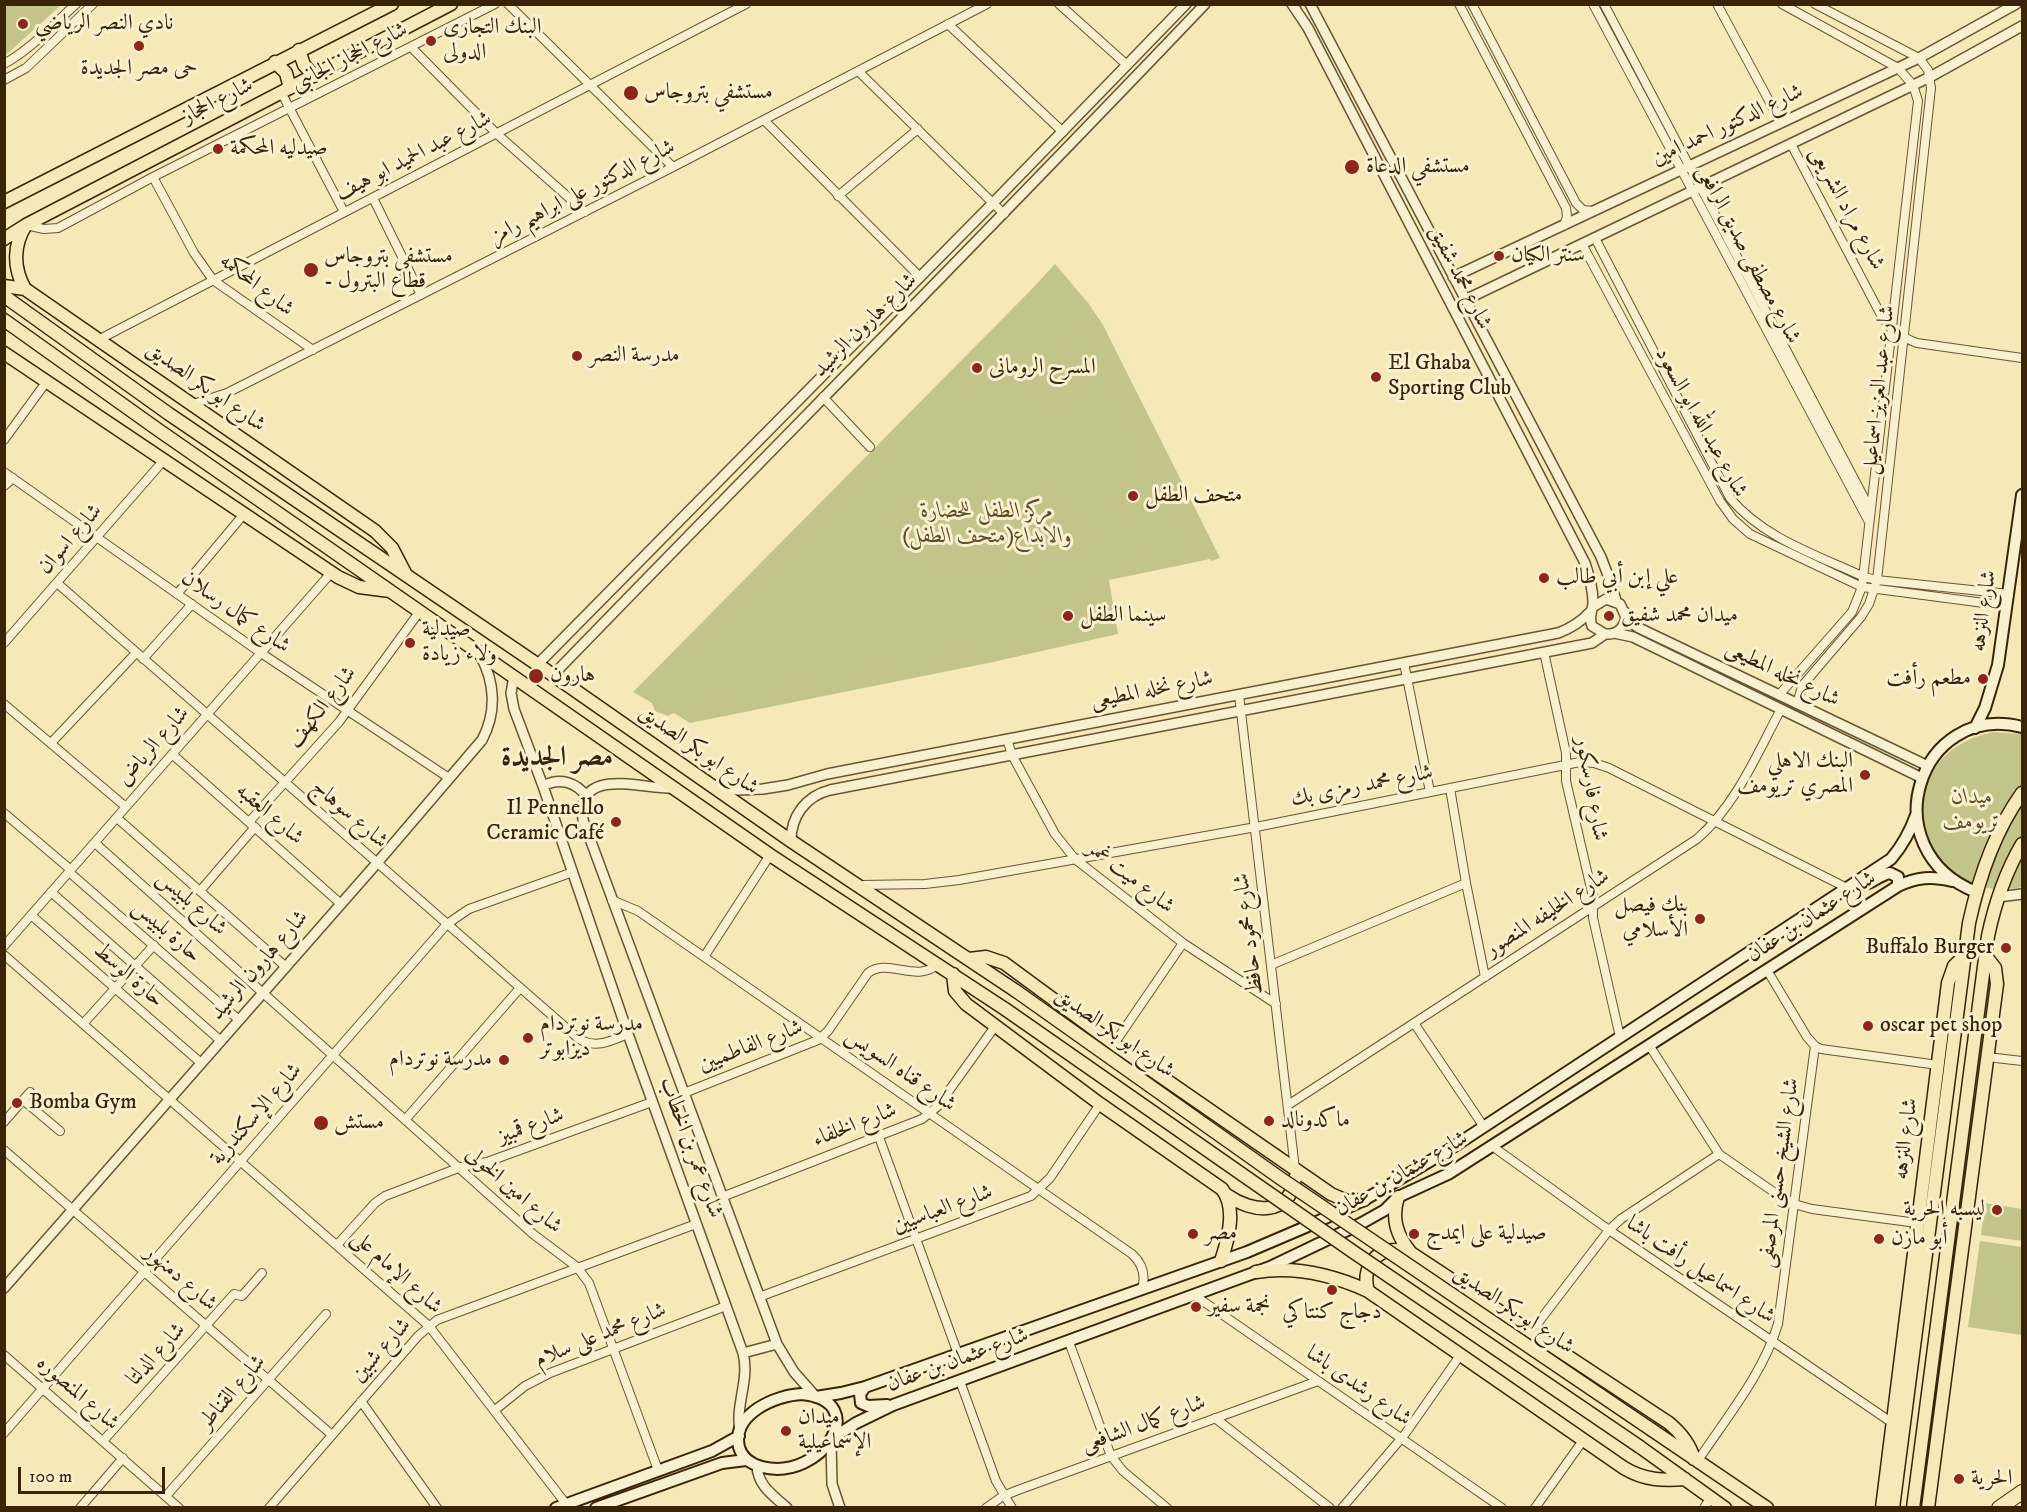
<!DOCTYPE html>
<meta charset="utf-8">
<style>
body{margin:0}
#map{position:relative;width:2027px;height:1512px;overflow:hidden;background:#f6e8b7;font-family:"IM FELL DW Pica",serif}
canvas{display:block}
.frame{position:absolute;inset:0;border:6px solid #3a2408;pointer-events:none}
.scale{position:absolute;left:18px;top:1467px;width:147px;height:27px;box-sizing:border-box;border:3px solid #3a2408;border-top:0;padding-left:8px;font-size:18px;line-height:21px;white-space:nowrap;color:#3a2408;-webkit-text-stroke:4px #f9f0d0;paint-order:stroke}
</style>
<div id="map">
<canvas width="2027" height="1512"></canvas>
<div class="frame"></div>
<div class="scale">100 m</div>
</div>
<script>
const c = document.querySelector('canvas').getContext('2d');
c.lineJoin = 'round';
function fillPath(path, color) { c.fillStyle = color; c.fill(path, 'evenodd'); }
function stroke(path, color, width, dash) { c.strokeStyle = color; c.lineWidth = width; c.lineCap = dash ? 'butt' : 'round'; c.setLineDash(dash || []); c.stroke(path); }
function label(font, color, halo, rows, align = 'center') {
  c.font = font + ' "IM FELL DW Pica",Amiri,serif'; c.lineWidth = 6; c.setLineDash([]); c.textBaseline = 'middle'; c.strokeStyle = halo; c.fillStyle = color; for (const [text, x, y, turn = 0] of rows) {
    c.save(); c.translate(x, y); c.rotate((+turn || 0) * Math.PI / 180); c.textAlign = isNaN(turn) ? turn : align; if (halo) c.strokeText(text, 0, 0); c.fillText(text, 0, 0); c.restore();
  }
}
fillPath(new Path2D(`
 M5 4H61V5L7 54 5 50Z
 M1055 264 1089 304 1103 325 1220 558 1211 561 1210 559 1109 580 1118 634 988 663 690 723 674 713 668 716 655 711 652 703 633 692 1030 291Z
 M1994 732 2022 734V887C1913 909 1880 753 1994 732Z
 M1985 1203 2022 1209V1241L1981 1235Z
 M1980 1241 2022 1247V1335L1968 1327Z`), '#c2c48a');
const minor = new Path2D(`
 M508 4 673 167
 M1059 4 1127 65
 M1459 4 1566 208 1567 217 1564 225
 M1472 4 1576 203 1583 210 1593 211
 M1593 4 1869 522
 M1604 4 1870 509
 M1717 4 1781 123
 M948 24 1063 132
 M411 47 497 134 585 212
 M4 64C31 49 53 25 76 4
 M858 71 1004 214
 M4 80 26 68 93 4
 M281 92 344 212
 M764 120 920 277
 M1791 144 1882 317C1892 330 1901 337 1917 343L2022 358
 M153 177 194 253 213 280 313 350
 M838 196 918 129
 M373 198 421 295
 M26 225 44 229 58 228 153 177 495 4
 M1595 238 1730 498C1763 538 1817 555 1864 577L1877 580 2009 594
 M1582 244 1720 501 1733 519 1750 534 1862 587 2007 606
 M98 340 746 4
 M823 397 870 447
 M193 404 227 393 673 167 987 4
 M4 440 47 381
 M4 472 261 653 449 778
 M4 486 13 478
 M57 583 579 1039C596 1049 611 1041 628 1034
 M177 594 244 514
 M4 643 164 460
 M1544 652 1566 753V781L1593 897V918L1620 1037
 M143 659 192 604
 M1404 663 1430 792
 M1239 695 1295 1169
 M1779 695 1852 612 1862 587 1918 101 1913 85 1898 68 1782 4
 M4 704 126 807
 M1797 704 1802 686 1861 617 1869 604 1877 580 1931 88 1928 70 1919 58 1815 4
 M1007 739 1012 755 1055 834 1075 859 1183 943 1276 1004
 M51 743 136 653
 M172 754 341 904
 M1450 788 1466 883 1485 977
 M4 813 71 870
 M117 818 286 967
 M249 822 339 722 420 611
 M95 843 533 1234 577 1267 589 1283 658 1470
 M69 872 239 1020
 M861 885 925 884 959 880 1256 827 1580 762 1594 763 1609 768 1847 888
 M200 891 255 827
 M51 892 221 1041
 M612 900 638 911 1132 1254C1143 1264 1146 1275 1142 1289
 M31 915 201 1063
 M4 946 331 573
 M4 955 429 1326 566 1504
 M704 957 770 855
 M1271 965 1466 883
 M1767 970 1807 1037 1815 1046 1821 1049 1938 1065
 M1414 1023 1484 1127
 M83 1024 154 945
 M1114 1044 1183 943
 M1649 1045 1719 1154 1778 1195 1794 1204 1812 1209 1917 1223
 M1987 1057 2022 1061
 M684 1093 818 1040 828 1031 868 973C888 957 916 984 938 964
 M23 1100 60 1131
 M1288 1105 1697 839C1736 805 1757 754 1781 709
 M405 1120 520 988
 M4 1122 30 1092
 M879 1137 958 1354
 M1492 1146 1609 1230 1891 1422
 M4 1150 332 1435
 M722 1197 922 1119 938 1106 996 1025
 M337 1245 375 1203 385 1196 461 1167 487 1162 652 1102
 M1194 1295 1502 1508
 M759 1297 1031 1196 1050 1178 1100 1104
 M1531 1332 1609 1230 1621 1219 1719 1154
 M1069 1342 1111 1456 1123 1471 1167 1508
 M4 1355 179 1508
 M960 1381 996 1481 1012 1508
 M361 1401 437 1508
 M495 1410 525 1386 550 1373 726 1306
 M1215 1418 1330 1508
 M4 1433 447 924 469 909 573 872
 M103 1441 234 1294 242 1296 262 1273
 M1697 1462C1726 1418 1763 1374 1778 1324L1815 1046
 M166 1496 326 1314
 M80 1508 123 1458
 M269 1508 418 1336 437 1320 696 1224
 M986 1508 1003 1496 1018 1490 1318 1381
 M1342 1508 1405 1434 1461 1354
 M1535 1508 1584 1439
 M1704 1508 1711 1497`);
const tertiary = new Path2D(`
 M1292 4 1308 28 1585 563C1589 576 1593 588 1593 602 1593 611 1588 616 1592 626L1605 634C1616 635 1624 629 1626 617L1620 604 1606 599 1593 607
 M1310 4 1601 557 1612 586 1616 601
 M1453 277 1919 58 2016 4
 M1465 300 1930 77 2022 26
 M1625 612 1633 624 1639 628 1928 766
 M1614 633 1633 637 1922 778
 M537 665 993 203 1186 4
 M553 675C770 451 990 230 1205 4
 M514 676 511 693 514 709 543 786 628 1034 743 1353C750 1380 735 1404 740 1431
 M543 786C560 777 576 782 587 797
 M676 788C646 791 576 763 583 820L777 1344 794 1372 816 1397
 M716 788 738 790 763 789 788 785 827 774 1558 633C1572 628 1581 622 1591 611
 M791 841C791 816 806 796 830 790L1592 643 1605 634
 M1998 897 2022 894
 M4 1288 377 863 482 740C497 712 495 682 480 655
 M743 1353 777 1344
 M831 1441 832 1484 840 1508
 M757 1466C758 1486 773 1495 787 1508`);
const secondary = new Path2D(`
 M1975 728 1985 708 1998 665 2022 495
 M1858 885C1870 886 1878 875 1890 873L1898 877V886
 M1976 892C1870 849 1919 701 2022 727
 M865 1387 860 1394 861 1403 868 1406 887 1405
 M802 1394C873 1401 822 1482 762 1467 751 1464 742 1458 739 1447 731 1414 776 1395 802 1394Z
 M816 1397 841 1393 865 1387 1247 1252 1308 1226 1364 1200 1447 1151 1891 859C1903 845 1910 832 1916 815
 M833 1438 856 1423 893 1405 1270 1267 1360 1224 1385 1210 1398 1197 1448 1174 1898 886C1917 877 1932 876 1952 881
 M556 1508 712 1451 739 1436
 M596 1508 722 1463 746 1460`);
const primary = new Path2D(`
 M299 50 304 65 314 76
 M275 62 286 73 290 88
 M4 202 392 4
 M26 225C13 245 13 268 25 289L375 531 392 548 405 573
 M4 239 26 225 451 4
 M4 286 25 289
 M4 296 169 414 553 675 791 841 1016 991
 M4 320 157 429 770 855 1005 1009
 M4 353 338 577 359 587 390 591
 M969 959 986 957 1004 963 1114 1044 1331 1194 1347 1201 1364 1200
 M953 974 955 991 966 1004 1100 1104 1222 1189C1237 1208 1228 1240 1221 1261
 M1227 1195C1252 1213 1290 1217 1295 1178
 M1398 1197C1391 1219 1397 1236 1411 1253L1669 1423C1681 1433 1690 1444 1694 1459
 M1256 1272C1294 1266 1333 1275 1368 1291L1624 1468C1644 1480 1663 1481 1685 1479
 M1368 1291C1360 1262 1383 1242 1411 1253
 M1652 1430 1767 1508
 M1640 1447 1725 1508
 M1882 1508 1948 983 1954 966 1966 954
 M1893 1508 1969 923C1979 877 1994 832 2022 793
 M1913 1508 1988 936C1995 903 2005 873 2022 844
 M1928 1508 1997 984 1995 968 1985 955`);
const trunk = new Path2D(`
 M1999 1508 2022 1492`);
stroke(minor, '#695534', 10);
stroke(tertiary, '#695534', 12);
stroke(secondary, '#3a2408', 14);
stroke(primary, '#3a2408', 15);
stroke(trunk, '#3a2408', 16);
stroke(minor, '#f9f0d0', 8);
stroke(tertiary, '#f9f0d0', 9);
stroke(secondary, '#f9f0d0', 10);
stroke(primary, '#f6e8b7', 12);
stroke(trunk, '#f6e8b7', 14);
const primaryBridge = new Path2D(`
 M1016 991 1280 1178 1652 1430
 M1005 1009 1352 1251 1640 1447`);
stroke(primaryBridge, '#3a2408', 15, []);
stroke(primaryBridge, '#f6e8b7', 12);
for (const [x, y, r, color] of [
 [23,24,6,"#8f2418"],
 [431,41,6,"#8f2418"],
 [139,46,6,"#8f2418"],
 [631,93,8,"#8f2418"],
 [218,149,6,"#8f2418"],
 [1352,167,8,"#8f2418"],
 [1499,256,6,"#8f2418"],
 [311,270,8,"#8f2418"],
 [577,356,6,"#8f2418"],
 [977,368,6,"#8f2418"],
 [1376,377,6,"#8f2418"],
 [1133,496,6,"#8f2418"],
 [1544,578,6,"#8f2418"],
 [1068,616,6,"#8f2418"],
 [1609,616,6,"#8f2418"],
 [410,643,6,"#8f2418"],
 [536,676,8,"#8f2418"],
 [1983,679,6,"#8f2418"],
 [1865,775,6,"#8f2418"],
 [616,822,6,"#8f2418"],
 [1700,919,6,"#8f2418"],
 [2006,948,6,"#8f2418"],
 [1868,1026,6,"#8f2418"],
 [528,1038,6,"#8f2418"],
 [504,1060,6,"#8f2418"],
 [17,1103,6,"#8f2418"],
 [1269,1121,6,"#8f2418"],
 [321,1123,8,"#8f2418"],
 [1997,1210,6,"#8f2418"],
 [1193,1234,6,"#8f2418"],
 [1414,1234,6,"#8f2418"],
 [1879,1239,6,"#8f2418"],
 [1332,1290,6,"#8f2418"],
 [1196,1307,6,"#8f2418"],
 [786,1431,6,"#8f2418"],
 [1959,1479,6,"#8f2418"]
]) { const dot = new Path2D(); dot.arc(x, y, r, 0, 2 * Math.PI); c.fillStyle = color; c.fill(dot); stroke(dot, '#f9f0d0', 2); }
label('22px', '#3a2408', '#f9f0d0', [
 ["نادي النصر الرياضي",35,24],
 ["البنك التجارى",443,28],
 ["الدولى",443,53],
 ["حى مصر الجديدة",139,69,"center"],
 ["مستشفي بتروجاس",644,93],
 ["صيدليه المحكمة",230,149],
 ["مستشفي الدعاة",1366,167],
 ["سنتر الكيان",1511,256],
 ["مستشفي بتروجاس",324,257],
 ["- قطاع البترول",324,282],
 ["مدرسة النصر",589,356],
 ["El Ghaba",1388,364],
 ["Sporting Club",1388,389],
 ["المسرح الرومانى",989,368],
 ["متحف الطفل",1145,496],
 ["علي إبن أبي طالب",1556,578],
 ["سينما الطفل",1080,616],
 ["ميدان محمد شفيق",1621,616],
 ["صيدلية",422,630],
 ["ولاء زيادة",422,655],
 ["هارون",550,676],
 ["مطعم رأفت",1971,679,"right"],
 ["البنك الاهلي",1853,762,"right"],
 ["المصري تريومف",1853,787,"right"],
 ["Il Pennello",604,809,"right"],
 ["Ceramic Café",604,834,"right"],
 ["بنك فيصل",1688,906,"right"],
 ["الأسلامي",1688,931,"right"],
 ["Buffalo Burger",1994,948,"right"],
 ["مدرسة نوتردام",540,1025],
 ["ديزابوتر",540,1050],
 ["oscar pet shop",1880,1026],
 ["مدرسة نوتردام",492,1060,"right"],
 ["Bomba Gym",29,1103],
 ["ماكدونالد",1281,1121],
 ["مستش",334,1123],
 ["ليسبه الحرية",1985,1210,"right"],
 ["مصر",1205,1234],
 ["صيدلية على ايمدج",1426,1234],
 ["أبو مازن",1891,1239],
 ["نجمة سفير",1208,1307],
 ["دجاج كنتاكي",1332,1313,"center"],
 ["ميدان",798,1418],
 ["الإسماعيلية",798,1443],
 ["الحرية",1971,1479]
], 'left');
label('22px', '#3a2408', '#f9f0d0', [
 ["شارع الحجاز الجانبى",350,58,-27],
 ["شارع الحجاز",218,102,-27],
 ["شارع الدكتور احمد امين",1728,126,-25],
 ["شارع عبد الحميد ابو هيف",414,157,-27],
 ["شارع الدكتور على ابراهيم رامز",583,193,-27],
 ["شارع مراد الشريعى",1846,209,62],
 ["شارع مصطفى صديق الرافعى",1747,255,62],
 ["شارع محمد شفيق",1459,278,63],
 ["شارع المحكمه",256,286,38],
 ["شارع هارون الرشيد",866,326,-45],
 ["شارع ابو بكر الصديق",205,388,35],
 ["شارع عبد العزيز اسماعيل",1880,390,-84],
 ["شارع عبد الله ابو السعود",1700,423,61],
 ["شارع اسوان",71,540,-49],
 ["شارع النزهه",1985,611,-82],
 ["شارع كمال رسلان",235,613,35],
 ["شارع نخله المطيعى",1782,675,26],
 ["شارع نخله المطيعى",1152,691,-11],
 ["شارع الكهف",323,708,-52],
 ["شارع الرياض",154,747,-49],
 ["شارع ابو بكر الصديق",698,751,35],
 ["شارع محمد رمزى بك",1362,787,-11],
 ["شارع فارسكور",1590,789,80],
 ["شارع العقبه",269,815,41],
 ["شارع سوهاج",349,815,41],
 ["شارع ميت غمر",1130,878,38],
 ["شارع بلبيس",191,904,42],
 ["شارع الخليفه المنصور",1548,914,-33],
 ["شارع عثمان بن عفان",1812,918,-33],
 ["حارة بلبيس",166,932,41],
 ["شارع محمود حافظ",1250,934,-97],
 ["شارع هارون الرشيد",260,966,-49],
 ["حارة الوسط",128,976,41],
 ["شارع ابو بكر الصديق",1114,1034,35],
 ["شارع الفاطميين",751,1047,-21],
 ["شارع قناه السويس",900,1071,35],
 ["شارع الإسكندرية",257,1115,-49],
 ["شارع الخلفاء",855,1126,-21],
 ["شارع قمبيز",531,1127,-20],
 ["شارع النزهه",1907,1139,-83],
 ["شارع عمر بن الخطاب",690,1148,70],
 ["شارع الشيخ حسنى المرصفى",1780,1173,-82],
 ["شارع عثمان بن عفان",1402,1175,-30],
 ["شارع امين الخولى",513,1191,41],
 ["شارع العباسيين",943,1210,-20],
 ["شارع اسماعيل رأفت باشا",1700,1271,34],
 ["شارع الإمام على",396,1273,42],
 ["شارع دمنهور",180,1279,41],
 ["شارع ابو بكر الصديق",1513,1311,34],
 ["شارع محمد على سلام",601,1336,-22],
 ["شارع شبين",382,1351,-48],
 ["شارع الدلتا",157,1355,-48],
 ["شارع عثمان بن عفان",958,1361,-20],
 ["شارع رشدى باشا",1358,1387,35],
 ["شارع القناطر",233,1393,-49],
 ["شارع المنصوره",77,1394,41],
 ["شارع كمال الشافعى",1144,1425,-20]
]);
label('italic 22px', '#5c4c28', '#f9f0d0', [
 ["مركز الطفل للحضارة",987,512],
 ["والابداع(متحف الطفل)",987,537],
 ["ميدان",1972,798],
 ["تريومف",1972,823]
]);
label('bold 28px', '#3a2408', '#f9f0d0', [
 ["مصر الجديدة",557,759]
]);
</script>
